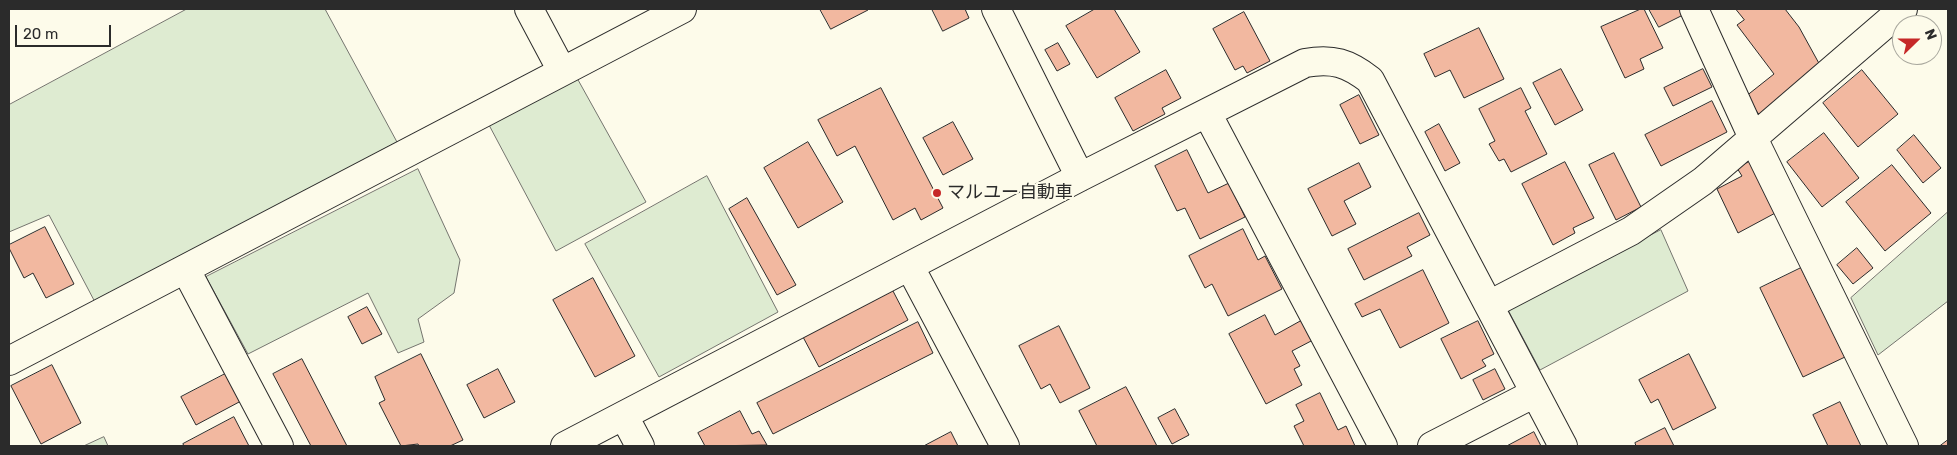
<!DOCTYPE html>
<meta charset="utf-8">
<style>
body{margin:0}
#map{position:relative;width:1957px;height:455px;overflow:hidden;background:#fdfbea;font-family:Rubik,sans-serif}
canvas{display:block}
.frame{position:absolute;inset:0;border:10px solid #2b2b2b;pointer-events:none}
.north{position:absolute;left:1892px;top:15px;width:50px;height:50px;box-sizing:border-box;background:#fdfbea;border:1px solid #a9a89e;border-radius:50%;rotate:68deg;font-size:14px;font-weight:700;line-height:20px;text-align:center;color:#2b2b2b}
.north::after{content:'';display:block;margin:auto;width:18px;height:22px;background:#c62828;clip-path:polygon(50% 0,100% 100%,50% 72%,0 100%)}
.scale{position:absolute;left:15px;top:25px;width:96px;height:22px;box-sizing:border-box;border:2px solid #2b2b2b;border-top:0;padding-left:6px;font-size:15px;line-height:18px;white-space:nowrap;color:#2b2b2b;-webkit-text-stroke:4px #fdfbea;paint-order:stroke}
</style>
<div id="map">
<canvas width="1957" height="455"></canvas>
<div class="frame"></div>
<div class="north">N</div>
<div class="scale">20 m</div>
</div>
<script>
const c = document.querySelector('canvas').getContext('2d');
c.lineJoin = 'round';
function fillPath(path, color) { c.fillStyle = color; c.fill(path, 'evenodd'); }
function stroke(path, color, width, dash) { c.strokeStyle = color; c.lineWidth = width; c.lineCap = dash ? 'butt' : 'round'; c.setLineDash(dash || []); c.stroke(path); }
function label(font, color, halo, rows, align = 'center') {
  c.font = font + ' Rubik,"Noto Sans JP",sans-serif'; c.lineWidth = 4; c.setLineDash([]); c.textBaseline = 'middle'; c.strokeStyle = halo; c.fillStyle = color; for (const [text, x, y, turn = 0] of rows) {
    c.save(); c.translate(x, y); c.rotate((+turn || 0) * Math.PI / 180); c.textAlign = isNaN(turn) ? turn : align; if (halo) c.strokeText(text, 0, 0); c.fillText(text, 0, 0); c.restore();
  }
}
const green = new Path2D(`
 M187 9H325L397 142 96 304 49 215 9 232V105Z
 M577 78 646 202 556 251 489 125Z
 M418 169 460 260 454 293 418 319 424 342 398 353 368 293 248 354 206 277Z
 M707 176 778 312 659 377 585 244Z
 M1948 212V301L1878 355 1851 298Z
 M1661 230 1688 291 1540 370 1508 310Z
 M104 437 108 446H84Z`);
fillPath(green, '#deebd1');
stroke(green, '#74746e', 1);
const building = new Path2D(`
 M820 9H867L868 10 831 29Z
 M932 9H965L969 18 943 31Z
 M1095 9H1114L1140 52 1097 78 1066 26Z
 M1641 9H1644L1663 48 1640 59 1644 69 1625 78 1601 27Z
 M1649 9H1679L1683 15 1659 27Z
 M1736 9H1785L1799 27 1821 67 1762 118 1745 97 1774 74 1737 25 1744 20Z
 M1244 12 1270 61 1247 73 1243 66 1235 70 1213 29Z
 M1479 28 1504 79 1464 98 1450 70 1435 77 1424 54Z
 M1058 43 1070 64 1057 71 1045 50Z
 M1561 69 1583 110 1555 125 1533 83Z
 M1703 69 1712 87 1673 106 1664 88Z
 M1166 70 1181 98 1162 108 1165 114 1133 131 1115 98Z
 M1862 70 1898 114 1858 147 1823 103Z
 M881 88 943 208 921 220 915 208 893 220 855 146 837 156 818 120Z
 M1521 88 1531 108 1525 111 1547 154 1511 172 1504 159 1499 161 1489 144 1495 141 1479 109Z
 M1359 95 1379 135 1360 144 1340 105Z
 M1712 101 1727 132 1661 166 1645 135Z
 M953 122 973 159 943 175 923 138Z
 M1439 124 1460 163 1445 171 1425 132Z
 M1824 133 1859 178 1822 207 1787 162Z
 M1914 135 1941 168 1923 183 1897 150Z
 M808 142 843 202 798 228 764 168Z
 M1187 150 1208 193 1229 183 1245 217 1200 239 1185 208 1177 211 1155 166Z
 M1614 153 1641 207 1616 220 1589 165Z
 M1753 160 1779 211 1738 233 1717 189 1742 176 1737 168Z
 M1565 162 1594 218 1573 228 1575 233 1553 245 1522 184Z
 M1359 163 1371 187 1344 201 1356 224 1332 236 1308 189Z
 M1892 165 1931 213 1885 251 1846 202Z
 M747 198 796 285 777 295 729 209Z
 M1419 213 1430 235 1407 247 1412 256 1364 280 1348 249Z
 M45 227 74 284 46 298 33 273 24 278 9 248V245Z
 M1243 229 1258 260 1265 256 1282 289 1228 316 1212 284 1205 288 1189 256Z
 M1857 248 1873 268 1853 284 1837 265Z
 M1801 268 1845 357 1803 377 1760 288Z
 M1423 270 1449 323 1400 348 1380 309 1362 317 1355 304Z
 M593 278 635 356 595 377 553 300Z
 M893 291 908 320 819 367 803 337Z
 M367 307 382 334 362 344 348 317Z
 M1265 315 1275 335 1302 320 1313 340 1292 351 1300 366 1294 369 1302 385 1266 404 1229 334Z
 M1478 321 1494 354 1482 360 1486 366 1461 379 1441 339Z
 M918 322 933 353 773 434 757 403Z
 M1059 326 1090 388 1060 403 1050 384 1041 389 1019 346Z
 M421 354 463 440 450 446H419L418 444 401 446 379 403 385 400 375 377Z
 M1689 354 1716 408 1673 430 1658 399 1651 403 1639 380Z
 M302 359 347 446H311L273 374Z
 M52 365 81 423 41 444 11 386Z
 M498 369 515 402 484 418 467 385Z
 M1495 369 1505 389 1483 400 1473 380Z
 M227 373 241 401 196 425 181 397Z
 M1126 387 1157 446H1097L1079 411Z
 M1320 393 1338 430 1346 426 1355 446H1304L1294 426 1304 421 1296 405Z
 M1840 402 1861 446H1828L1813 415Z
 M1175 409 1189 435 1172 444 1158 418Z
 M740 411 752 434 759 431 767 445 705 446 698 433Z
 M234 417 249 446H184L183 444Z
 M1665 428 1674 446H1636L1635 443Z
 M951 432 958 446H924Z
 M1534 432 1541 446H1507Z
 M1948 440V446H1940Z`);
fillPath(building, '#f2b8a0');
stroke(building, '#2b2b2b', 1);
const minor = new Path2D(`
 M529 9 562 71
 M996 9 1080 177
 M1694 9 1753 138 1904 446
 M1207 113 1383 446
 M910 267 1005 446
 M186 270 279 446
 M1489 305 1631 231 1703 181 1903 9
 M9 361 682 9
 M624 416 640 446
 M565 446 1080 177 1305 63C1333 58 1348 63 1370 80L1563 446
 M1432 446 1535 393`);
stroke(minor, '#2b2b2b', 30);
stroke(minor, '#fdfbea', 28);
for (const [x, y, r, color] of [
 [937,193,5,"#c62828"]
]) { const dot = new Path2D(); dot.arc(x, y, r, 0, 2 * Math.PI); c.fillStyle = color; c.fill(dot); stroke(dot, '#fdfbea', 2); }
label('18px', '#2b2b2b', '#fdfbea', [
 ["マルユー自動車",947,193]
], 'left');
</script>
